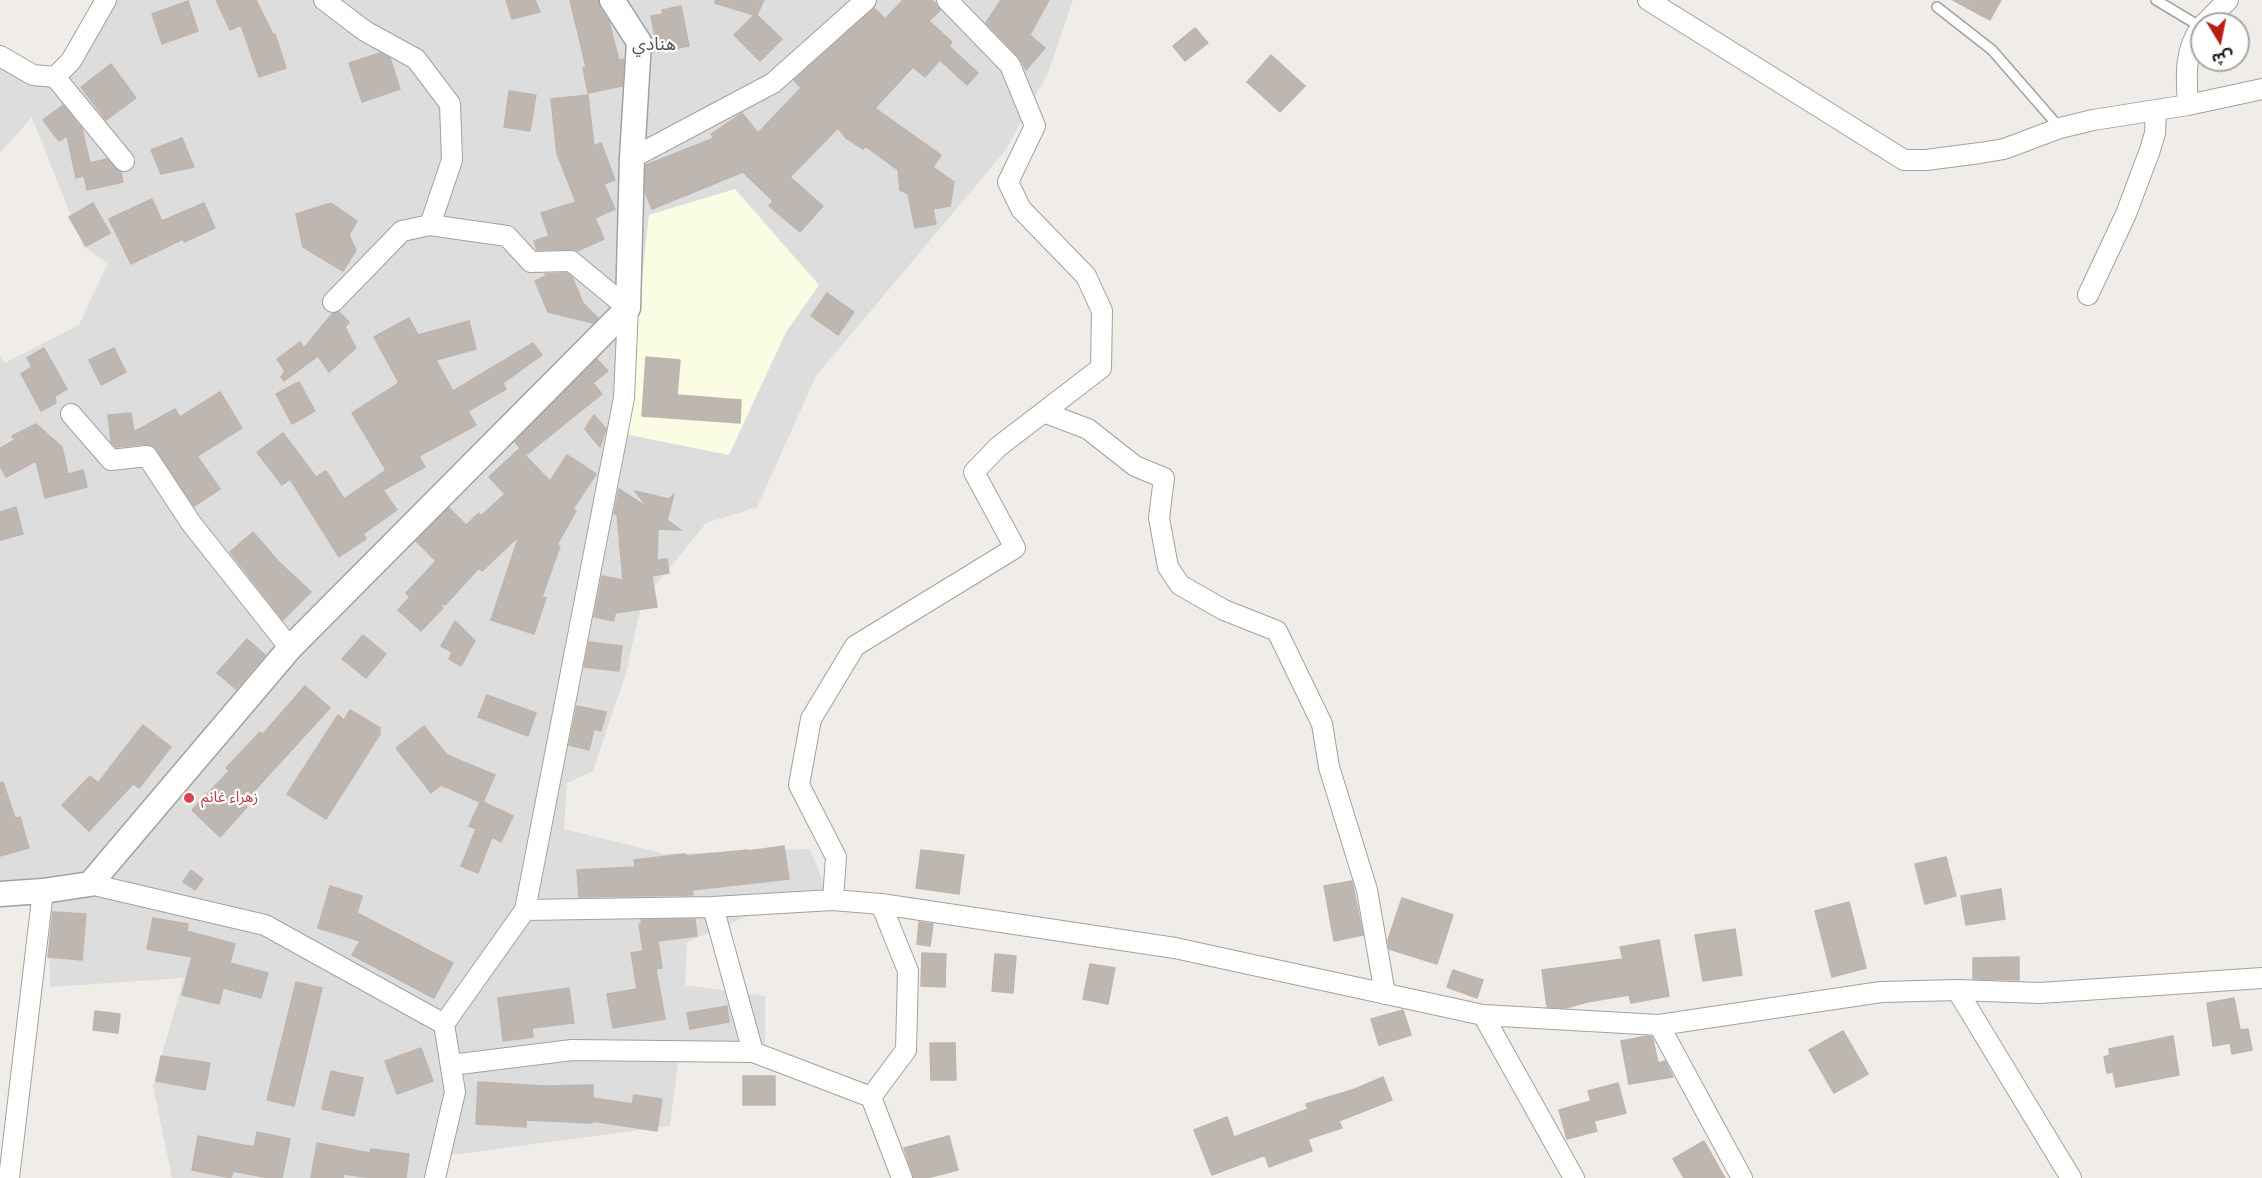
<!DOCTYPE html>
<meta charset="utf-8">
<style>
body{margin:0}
#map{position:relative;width:2262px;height:1178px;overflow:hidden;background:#f0ede8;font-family:Helvetica,"Noto Sans Arabic",sans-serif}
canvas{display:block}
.north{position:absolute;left:2190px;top:12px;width:60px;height:60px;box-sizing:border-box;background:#fff;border:2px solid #a6a6a6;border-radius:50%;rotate:170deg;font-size:16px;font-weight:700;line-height:24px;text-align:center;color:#202020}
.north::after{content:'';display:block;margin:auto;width:21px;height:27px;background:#ba1f16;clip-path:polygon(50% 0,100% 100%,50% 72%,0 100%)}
</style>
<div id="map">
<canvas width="2262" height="1178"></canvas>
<div class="north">ش</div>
</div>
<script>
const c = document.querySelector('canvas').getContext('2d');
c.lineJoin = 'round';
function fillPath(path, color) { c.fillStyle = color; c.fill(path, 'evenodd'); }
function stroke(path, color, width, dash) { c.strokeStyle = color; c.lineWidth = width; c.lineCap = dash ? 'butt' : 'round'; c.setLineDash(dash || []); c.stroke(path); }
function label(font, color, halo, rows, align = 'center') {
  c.font = font + ' Helvetica,"Noto Sans Arabic",sans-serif'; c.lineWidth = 4.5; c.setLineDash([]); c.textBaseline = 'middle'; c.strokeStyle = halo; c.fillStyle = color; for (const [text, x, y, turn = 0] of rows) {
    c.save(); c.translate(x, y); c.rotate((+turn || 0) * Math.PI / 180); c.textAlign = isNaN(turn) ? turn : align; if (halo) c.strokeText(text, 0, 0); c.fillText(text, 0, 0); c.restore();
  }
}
fillPath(new Path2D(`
 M104 0H1073L1048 73 1005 151 816 376 757 507 706 523 642 602 626 673 593 771 567 783 564 829 665 854 810 849 830 899 757 912 687 942 685 985 765 996V1060L679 1054 670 1126 444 1156 437 1178H172L153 1086 184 978 50 987 49 923 44 896 0 891V355L5 363 79 325 108 263 83 246 32 117 0 153V58L38 73 78 56Z`), '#dedddd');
fillPath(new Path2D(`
 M735 189 819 285 786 332 729 455 625 434 649 215Z`), '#fbfce4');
const building = new Path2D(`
 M216 0H256L273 34H275L286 68 259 77 241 25 230 30Z
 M506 0H535L540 12 512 19Z
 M570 0H598L600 8 609 22 619 60 624 59 622 86 588 93 583 68 586 67Z
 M716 0H764L757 15 782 39 760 61 734 35 754 15 715 3Z
 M903 0H932L936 4 940 10 929 21 952 42 949 46 978 73 967 85 940 60 925 77 913 67 875 108 941 155 933 167 954 182 950 206 933 209 936 224 915 228 908 194 900 190 898 170 865 146 863 149 846 138 838 128 790 177 823 206 800 232 769 206 773 201 743 172 652 209 645 192 646 165 714 138 711 134 742 113 758 133 801 88 794 80 874 8 885 19Z
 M1001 0H1049L1030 35 1045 48 1026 70 1019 57 986 23Z
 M1953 0H2001L1990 20Z
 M188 1 198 31 162 44 152 14Z
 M681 6 689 46 658 52 651 16 663 14 662 10Z
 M1195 28 1208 43 1185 61 1173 46Z
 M380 53 390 58 400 89 362 102 349 63Z
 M1271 55 1305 86 1280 112 1247 82Z
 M111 64 136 98 106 120 81 87Z
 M509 91 536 95 530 131 504 127Z
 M588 95 594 146 601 143 615 180 604 184 615 209 595 218 604 239 577 251 571 249 537 250 534 241 549 236 541 213 576 202 557 154 551 99Z
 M63 105 82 129 90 163 107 159 121 172 123 182 87 190 84 176 76 178 67 136 59 141 43 120Z
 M182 138 194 167 161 174 151 150Z
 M152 199 162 221 204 203 215 228 184 242 183 239 131 264 109 219Z
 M93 203 110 233 86 246 69 217Z
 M331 203 357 221 349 235 356 250 343 271 303 247 296 214Z
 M567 273 572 277 583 303 598 318 593 323 548 312 535 281 546 276 545 274Z
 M827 293 854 312 838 335 811 316Z
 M339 312 349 322 345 327 356 348 329 372 318 356 284 381 281 377 285 371 277 359 300 342 304 348 332 314Z
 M409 318 418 335 469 321 476 349 436 360 453 391 533 343 542 355 503 383 506 389 468 411 476 425 419 456 425 467 383 490 397 510 363 534 366 539 339 557 290 479 282 485 257 452 283 433 316 477 326 471 344 499 386 470 352 413 399 383 374 337Z
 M44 348 67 389 55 396 56 403 41 411 21 374 32 367 27 358Z
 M114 348 126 372 101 385 89 360Z
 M646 357 680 360 677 395 741 400 740 423 642 416Z
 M597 359 608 371 593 383 602 394 526 455 515 442Z
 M299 382 315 411 292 424 276 394Z
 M220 392 242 428 197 456 220 489 194 506 153 445 146 444 116 447 111 442 108 415 131 413 134 432 175 409 180 417Z
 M594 415 606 429 600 447 585 429Z
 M36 424 62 447 68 474 83 470 87 487 45 498 36 461 6 477 0 466V448L15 440 12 436Z
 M519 449 550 481 567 455 596 474 573 509 576 511 557 545 560 546 542 597 546 598 534 634 491 620 519 536 482 571 479 568 445 605 438 603 443 608 421 631 398 610 410 597 406 593 436 561 416 541 449 508 466 525 479 513 481 516 505 494 489 477Z
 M619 489 648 508 635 491 669 499 674 494 667 520 681 530 658 529 657 560 667 559 669 573 652 576 657 607 615 613 614 621 594 617 602 576 623 580 617 514H614Z
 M16 507 23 534 0 540V512Z
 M253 532 278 561 311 592 283 620 230 552Z
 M455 621 475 641 461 666 449 659 452 652 441 646Z
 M363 635 386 654 366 678 342 659Z
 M247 639 265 655 236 689 217 673Z
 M589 642 622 646 619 671 584 667Z
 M305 686 330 708 243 803 247 807 220 837 192 810 229 771 226 768 260 732 263 734Z
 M487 695 536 713 528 736 478 717Z
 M577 706 606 712 601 731 594 729 589 750 569 745Z
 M350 710 380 728V734L326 819 287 794 338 715 344 720Z
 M143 725 171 747 139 788 133 784 89 831 62 805 90 776 98 783Z
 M424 726 447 755 495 775 483 802 513 816 501 842 492 837 478 873 461 866 476 829 469 826 480 802 441 785 431 793 396 748Z
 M3 782 15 818 20 817 29 848 0 856V783Z
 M784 846 789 879 692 890 693 895 579 897 577 870 635 867 634 860 685 854V856L748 850V851Z
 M921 850 964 855 959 894 916 888Z
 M1946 857 1956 896 1925 904 1915 864Z
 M191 870 203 879 195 890 183 882Z
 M1352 881 1363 935 1334 941 1324 886Z
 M330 886 362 896 357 913 453 963 434 998 352 955 360 941 318 928Z
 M2001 889 2005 919 1966 925 1961 896Z
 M1402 898 1453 915 1437 964 1389 949 1388 940Z
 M1849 902 1866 968 1832 977 1815 911Z
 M53 912 86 914 82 960 48 957Z
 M153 918 188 924 187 931 235 944 230 963 268 973 261 998 223 988 219 1004 182 995 192 957 147 949Z
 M695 919 697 936 658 941 662 968 656 969 665 1019 613 1028 607 994 637 989 631 953 643 951 639 924H642L641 920Z
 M919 922 933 924 930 946 917 944Z
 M1735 929 1742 975 1703 981 1695 935Z
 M1659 940 1669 996 1631 1003 1629 995 1587 1002 1566 1008 1547 1007 1542 970 1623 959 1620 947Z
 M922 953 946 954 945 987 921 986Z
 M995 954 1016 956 1013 993 992 991Z
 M2019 957V980L1973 979V958Z
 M1090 964 1115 968 1108 1004 1083 999Z
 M1453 970 1483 980 1477 998 1447 987Z
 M296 982 322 988 294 1106 267 1100Z
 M569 988 574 1023 532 1028 533 1037 503 1041 498 998Z
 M2234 998 2240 1030 2248 1029 2252 1050 2232 1054 2230 1043 2213 1046 2207 1003Z
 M727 1006 729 1022 690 1029 687 1013Z
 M1403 1010 1411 1035 1379 1045 1371 1019Z
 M95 1011 120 1014 118 1033 93 1030Z
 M1843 1031 1868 1074 1834 1093 1809 1050Z
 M1647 1036 1652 1037 1653 1040 1658 1063 1665 1061 1673 1077 1629 1084 1621 1041Z
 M2173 1036 2179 1075 2116 1087 2113 1072 2107 1073 2104 1057 2110 1055 2109 1049Z
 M930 1043H955L956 1080H931Z
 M421 1048 433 1081 397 1094 385 1061Z
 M161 1056 210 1063 205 1090 156 1081Z
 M331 1071 363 1078 354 1116 322 1109Z
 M743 1076H775V1105H743Z
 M1383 1077 1392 1100 1339 1121 1342 1128 1308 1139 1312 1151 1269 1167 1265 1155 1212 1175 1194 1130 1227 1117 1234 1137 1308 1109 1306 1104 1355 1089Z
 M478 1082 545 1086 593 1085V1098L632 1104 634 1095 662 1099 657 1131 592 1121V1123L526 1120V1127L476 1124Z
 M1618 1083 1626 1113 1594 1121 1597 1131 1567 1139 1559 1110 1591 1101 1588 1091Z
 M257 1132 290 1139 282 1178H269L233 1171 231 1178 192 1170 198 1136 254 1147Z
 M949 1136 958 1170 927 1178H914L904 1148Z
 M1704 1141 1725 1178H1684L1673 1159Z
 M317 1143 370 1153 371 1149 409 1154 406 1178H372L344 1174 343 1178H311Z`);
fillPath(building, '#bdb6b1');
stroke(building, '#c0b5ac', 1.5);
const service = new Path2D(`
 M2156 0 2201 27
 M1937 7 1992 50 2060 128`);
const minor = new Path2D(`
 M106 0 71 61 55 77 124 161
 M324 0 365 31 416 59 450 104 452 160 430 225
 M1648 0 1904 160H1926L1980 153 2004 149 2060 128 2093 120 2188 105 2262 89
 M2204 24 2228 0
 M0 56 33 75 55 77
 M2188 105C2186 77 2184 49 2202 26
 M632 158 773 83 866 0
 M2088 295 2126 214 2150 150 2155 133 2156 110
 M333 302 402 231 430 225 507 236 531 262 571 261 628 308 624 398 525 910 444 1024 455 1092 435 1178
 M1043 412 1088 429 1135 466 1164 478 1159 518 1168 567 1180 585 1224 610 1277 631 1322 724 1329 767 1367 890 1385 994
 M71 414 111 460 147 456 191 523 290 648
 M90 884 265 925 444 1024
 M833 900 836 857 799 785 811 719 855 646 1015 548 974 472 998 447 1101 368 1102 311 1086 276 1021 209 1008 182 1035 126 1010 65 947 0
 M881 904 908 971 906 1050 871 1097 902 1178
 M713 907 753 1052
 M525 910 713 907 833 900 881 904 1175 948 1483 1015 1659 1025 1881 992 1957 990 2040 993 2262 978
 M1957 990 2071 1178
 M1483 1015 1574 1178
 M1659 1025 1742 1178
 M451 1065 572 1050 753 1052 871 1097
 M9 1178 43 891`);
const tertiary = new Path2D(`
 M0 894 43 891 90 884 290 648 628 308 632 158 639 42 612 0`);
stroke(service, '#a1a1a1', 12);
stroke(minor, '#a1a1a1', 22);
stroke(tertiary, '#a1a1a1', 27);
stroke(service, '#fff', 9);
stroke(minor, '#fff', 20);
stroke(tertiary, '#fff', 24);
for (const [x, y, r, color] of [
 [189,798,6,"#e0444e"]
]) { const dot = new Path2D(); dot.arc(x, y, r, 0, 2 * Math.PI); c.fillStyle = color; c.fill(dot); stroke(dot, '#fff', 2); }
label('15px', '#be3a42', '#fff', [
 ["زهراء غانم",201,798]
], 'left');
label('18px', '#535353', '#fff', [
 ["هنادي",654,45]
]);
</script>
